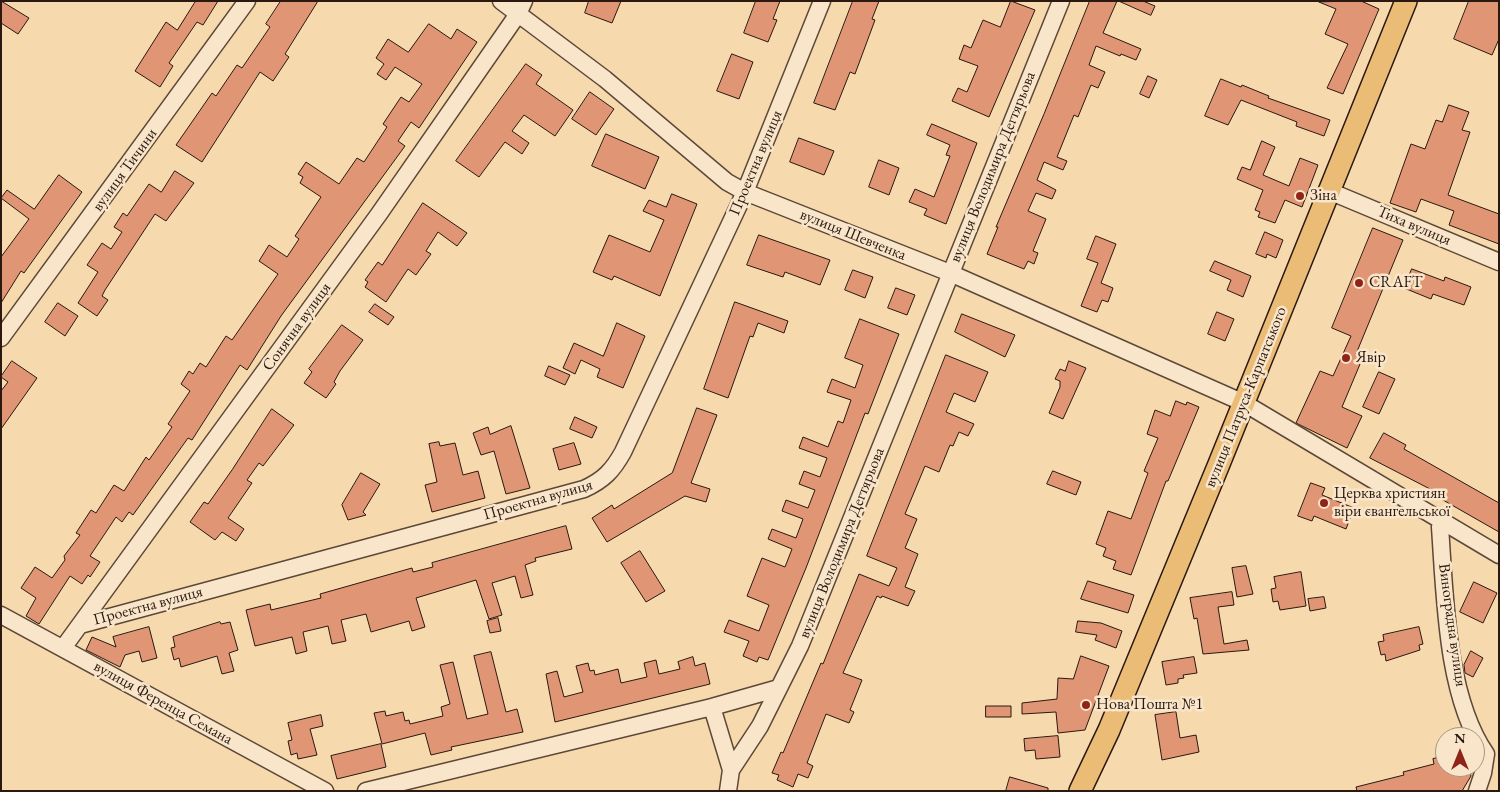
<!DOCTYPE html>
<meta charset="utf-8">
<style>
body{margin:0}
#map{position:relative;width:1500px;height:792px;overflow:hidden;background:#f6d9ad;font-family:"EB Garamond",serif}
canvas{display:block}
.frame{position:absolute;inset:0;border:2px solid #2a1811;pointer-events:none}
.north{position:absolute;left:1435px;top:727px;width:50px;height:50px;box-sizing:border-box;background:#f9e6ca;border:1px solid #a69480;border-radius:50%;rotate:0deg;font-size:14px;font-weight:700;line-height:20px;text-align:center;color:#2a1811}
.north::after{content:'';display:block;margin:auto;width:18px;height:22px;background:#8f2418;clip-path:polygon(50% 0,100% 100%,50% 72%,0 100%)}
</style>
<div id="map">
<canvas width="1500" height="792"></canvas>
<div class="frame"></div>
<div class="north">N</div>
</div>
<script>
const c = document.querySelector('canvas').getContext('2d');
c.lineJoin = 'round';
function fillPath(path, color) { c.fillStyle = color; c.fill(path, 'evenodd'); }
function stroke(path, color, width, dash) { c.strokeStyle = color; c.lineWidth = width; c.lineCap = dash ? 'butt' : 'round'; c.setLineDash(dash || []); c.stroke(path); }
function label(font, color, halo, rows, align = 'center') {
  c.font = font + ' "EB Garamond",serif'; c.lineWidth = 5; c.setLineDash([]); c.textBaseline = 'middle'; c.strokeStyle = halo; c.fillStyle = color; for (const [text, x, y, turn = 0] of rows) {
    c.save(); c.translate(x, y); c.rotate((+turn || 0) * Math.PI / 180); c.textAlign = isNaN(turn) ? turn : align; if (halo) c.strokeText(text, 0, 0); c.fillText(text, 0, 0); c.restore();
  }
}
const building = new Path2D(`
 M1 1 29 18 18 34 1 23Z
 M196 1H218L203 25 197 22 169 63 173 66 160 87 135 71 166 22 177 30Z
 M281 1H318L285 54 289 57 273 81 260 72 202 162 176 145 212 93 216 96 237 65 242 68 270 27 266 24Z
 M589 1H621L612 23 585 13Z
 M756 1H780L773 19 777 20 768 42 744 33Z
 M853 1H879L872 19 875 20 855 74 850 72 835 110 814 103Z
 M1011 1 1035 10 989 117 952 101 958 88 967 92 978 66 959 59 964 45 971 48 983 20 1000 27Z
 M1090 1H1117L1103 33 1141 49 1136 60 1121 54 1120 56 1096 46 1089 65 1105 72 1098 88 1091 85 1078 117 1074 115 1057 157 1067 161 1063 170 1044 162 1037 180 1056 190 1052 199 1036 193 1028 211 1046 219 1033 251 1038 253 1034 264 1028 261 1024 269 987 254 998 227H996L1044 114Z
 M1119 1H1143L1155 6 1151 15Z
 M1361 1 1379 9 1343 94 1327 88 1348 44 1325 34 1336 9 1319 2Z
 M1469 1H1499V39L1492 55 1454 39Z
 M429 24 451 39 457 29 477 42 419 128 411 122 398 141 405 146 281 316 247 370 240 365 192 440 188 438 133 515 129 512 122 522 116 517 90 556 100 562 90 577 88 575 82 584 70 576 39 624 26 616 36 598 21 588 35 567 52 578 65 560 64 556 80 535 76 533 91 510 96 513 114 485 124 491 146 457 149 460 172 427 168 424 190 391 181 384 189 371 193 374 200 363 206 367 226 336 232 340 278 274 259 261 269 245 287 257 299 239 295 236 321 197 300 183 303 177 298 174 306 162 339 184 357 158 364 162 387 127 383 124 401 97 409 102 422 84 395 67 386 80 377 74 384 64 376 58 388 39 408 52Z
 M732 54 753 62 739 99 717 91Z
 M526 64 542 75 536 84 573 110 555 136 524 115 512 131 529 143 522 154 505 142 479 177 456 161Z
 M1148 76 1157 80 1149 98 1140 94Z
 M1221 79 1241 87 1242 85 1269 96 1268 98 1330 120 1324 136 1296 126 1297 122 1241 100 1228 125 1205 116Z
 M590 92 614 109 596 135 572 119Z
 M1449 105 1469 112 1462 130 1470 132 1448 195 1499 214V244L1449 225 1454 211 1421 199 1416 212 1390 203 1411 144 1425 149 1436 120 1442 122Z
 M932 124 977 143 946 224 924 215 927 209 909 202 915 189 934 197 950 156 946 155 950 145 927 135Z
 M606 134 659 157 645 189 592 166Z
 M799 138 834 151 824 175 790 162Z
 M1262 141 1275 147 1263 175 1289 186 1300 158 1318 165 1302 207 1285 200 1275 223 1258 217 1260 212 1255 210 1263 190 1237 179 1242 167 1250 170Z
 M879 160 899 168 889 195 869 187Z
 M175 171 194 183 166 221 155 214 105 290 102 296 108 300 97 316 78 303 98 272 87 265 102 243 111 249 122 232 114 227 123 213 127 216 149 184 161 192Z
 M59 175 82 192 24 273 21 271 1 303V257L29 219 1 198 7 190 34 209Z
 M672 194 697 204 660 296 614 276 612 280 593 272 609 235 650 252 664 220 643 211 649 200 666 207Z
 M423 203 467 233 457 246 438 232 426 251 431 254 416 275 408 269 386 302 365 287 368 282 365 280 378 262 382 265Z
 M1373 228 1403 240 1356 354 1363 357 1342 407 1362 416 1347 448 1296 423 1320 371 1333 376 1351 336 1332 328Z
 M1265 232 1283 240 1276 258 1267 254 1266 258 1256 254Z
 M759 235 830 260 820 285 785 272 783 277 747 265Z
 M1096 236 1116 244 1101 283 1113 288 1108 302 1102 300 1097 312 1081 306 1098 263 1087 259Z
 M1215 261 1251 276 1243 297 1227 290 1231 280 1210 271Z
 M1412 269 1444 281 1445 277 1471 287 1464 305 1433 294 1431 299 1404 288Z
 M853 270 873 277 865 298 845 290Z
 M896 288 915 295 907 315 888 308Z
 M735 302 788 321 784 333 758 323 753 337 750 336 728 398 704 389Z
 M58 303 78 316 65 336 45 322Z
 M375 304 394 317 388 325 369 312Z
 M1217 312 1234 319 1225 341 1208 334Z
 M962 314 1015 335 1005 357 955 332Z
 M860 319 899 334 868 414 865 413 806 568 768 660 759 657 757 662 743 656 749 641 724 632 729 620 759 631 769 605 747 596 762 558 785 567 792 549 768 539 772 529 796 538 803 519 782 511 786 500 808 508 815 490 799 484 804 471 820 477 827 458 799 448 803 437 828 447 838 421 843 423 851 400 827 392 832 379 855 388 863 365 845 358Z
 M617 323 645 336 623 388 597 377 600 369 581 360 575 374 563 368 574 343 603 356Z
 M342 325 363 340 340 371 334 382 336 384 326 398 304 383 312 372 309 369Z
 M946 355 988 372 975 402 954 393 946 412 974 424 968 436 959 432 953 446 950 445 939 472 925 466 905 514 917 519 905 548 918 554 905 587 915 591 908 606 882 596 881 598 877 596 843 673 862 680 850 710 854 712 849 723 826 714 807 763 813 766 808 778 798 774 793 787 777 780 779 775 772 773 781 752 783 753 821 663 823 664 859 574 889 586 897 568 867 556Z
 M12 361 37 378 1 429V391L8 382 1 377Z
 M1069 361 1086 368 1063 419 1049 413 1060 387V381L1055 379 1060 369 1065 371Z
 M549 366 570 375 565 385 545 376Z
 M1379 372 1395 379 1379 414 1363 407Z
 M1176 401 1186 405 1187 402 1199 407 1168 481H1166L1131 575 1113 569 1116 561 1103 556 1106 548 1096 544 1108 511 1131 519 1148 473 1144 471 1158 438 1147 434 1155 410 1170 416Z
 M697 408 717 415 691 483 710 489 706 502 685 496 607 542 592 518 612 505 614 509 672 473Z
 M272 409 294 425 263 466 259 463 247 480 252 483 228 518 244 529 236 541 222 532 215 540 190 522 204 502 208 504 232 470Z
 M575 417 597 427 592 438 570 429Z
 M511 426 530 488 506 494 494 451 481 455 473 433 488 427 490 434Z
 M1384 433 1406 445 1404 449 1499 503V532L1429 492 1430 489 1370 458Z
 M439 442 440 446 455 443 463 475 478 471 485 498 432 512 425 485 437 482 429 444Z
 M574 443 581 464 559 470 553 449Z
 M1053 471 1081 482 1076 495 1047 484Z
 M361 473 380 484 363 512 366 515 348 520 342 505Z
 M1311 483 1325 488 1322 495 1354 508 1346 529 1314 516 1312 521 1298 516Z
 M566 526 572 549 535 558 536 561 525 565 533 595 521 598 515 576 492 583 502 615 489 619 476 580 416 598 425 627 412 631 409 621 371 632 366 614 341 620 346 641 332 644 328 626 303 632 307 651 296 654 292 637 255 646 246 610 270 604 271 610 321 598 320 594 412 568 413 572 433 567 432 563Z
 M640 551 665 591 646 602 621 563Z
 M1246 566 1253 594 1237 597 1232 568Z
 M1301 572 1306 606 1280 610 1278 601 1273 602 1271 589 1276 588 1274 577Z
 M1088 581 1134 595 1128 613 1081 599Z
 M1474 582 1497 593 1483 623 1460 612Z
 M1232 592 1234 605 1218 607 1224 644 1247 640 1249 650 1203 654 1197 618 1194 619 1190 598Z
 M1324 597 1326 608 1310 611 1308 599Z
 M498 618 501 631 490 633 487 621Z
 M1078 621 1101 623 1122 631 1116 648 1095 640 1097 635 1076 632Z
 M220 622 221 624 230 622 238 650 229 653 234 671 222 674 217 656 181 667 179 658 174 660 171 648 175 647 173 637Z
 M149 627 157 658 142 662 139 651 125 655 120 667 86 650 92 637 116 647 113 637Z
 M1419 627 1423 644 1419 645 1420 650 1386 661 1385 654 1381 655 1378 642 1384 641 1383 635Z
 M1471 651 1483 658 1473 677 1465 673 1464 665Z
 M491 652 506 712 517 709 523 732 451 747 452 750 431 755 425 733 382 744 374 713 385 711 386 716 403 712 405 721 409 720 410 724 443 716 441 707 450 704 440 665 453 662 467 719 488 714 474 656Z
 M1081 656 1109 666 1085 730 1058 733 1056 712 1022 714V703L1057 699 1058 678 1073 679Z
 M693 657 695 666 705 663 710 684 555 722 546 674 557 671 564 697 583 692 576 666 588 663 590 671 594 670 595 675 618 669 621 683 647 677 644 663 656 660 659 674 680 669 678 662Z
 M1194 657 1197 673 1183 675 1184 678 1178 679V683L1166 685 1162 662Z
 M986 706H1011V717H986Z
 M1176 712 1180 738 1196 735 1199 752 1162 760 1155 715Z
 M321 715 323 726 310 729 317 755 298 759 297 753 291 755 288 741 292 740 288 723Z
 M1058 736 1060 757 1036 759 1035 750 1025 751 1024 739Z
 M381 744 386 767 337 779 331 756Z
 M1445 756V767H1469L1471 776 1462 791H1357L1356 787 1404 775 1403 772 1434 764 1433 759Z
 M1010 777 1048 788V791H1006Z`);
fillPath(building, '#e09574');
stroke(building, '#2a1811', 1);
const minor = new Path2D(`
 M501 1 605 79 727 182 745 192 950 273 1244 403 1499 555
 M1329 191 1499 262
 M1 338 247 1
 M1442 521 1440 527C1445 596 1446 696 1486 754L1483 773 1477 791
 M1 615 325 791
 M80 625 584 489C604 480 613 470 623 452L745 192 822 1
 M63 648 379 214 518 14 524 1
 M712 707 731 770
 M366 791 712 707 779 688 800 646 1061 1
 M728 791 731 770 760 726 779 688`);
const major = new Path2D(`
 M1080 791 1109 730 1219 464 1406 1`);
stroke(minor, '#5d4838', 19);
stroke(major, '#2a1811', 24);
stroke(minor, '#f9e6ca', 16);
stroke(major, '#ebbc76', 21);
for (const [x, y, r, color] of [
 [1300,196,5,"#8f2418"],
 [1359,283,5,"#8f2418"],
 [1346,358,5,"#8f2418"],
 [1324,503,5,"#8f2418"],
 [1086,705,5,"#8f2418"]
]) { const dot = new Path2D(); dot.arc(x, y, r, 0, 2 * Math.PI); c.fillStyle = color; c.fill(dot); stroke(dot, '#f9e6ca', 2); }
label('16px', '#2a1811', '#f9e6ca', [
 ["Проектна вулиця",756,163,-67],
 ["вулиця Володимира Дегтярьова",993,167,-68],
 ["вулиця Тичини",125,170,-54],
 ["Тиха вулиця",1414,226,23],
 ["вулиця Шевченка",853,235,22],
 ["Сонячна вулиця",297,327,-54],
 ["вулиця Патруса-Карпатського",1246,397,-68],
 ["Проектна вулиця",538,500,-16],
 ["вулиця Володимира Дегтярьова",842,543,-68],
 ["Проектна вулиця",148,606,-15],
 ["Виноградна вулиця",1452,625,82],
 ["вулиця Ференца Семана",163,703,29]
]);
label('16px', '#2a1811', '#f9e6ca', [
 ["Зіна",1310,196],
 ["CRAFT",1369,283],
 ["Явір",1356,358],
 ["Церква християн",1334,494],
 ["віри євангельської",1334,512],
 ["Нова Пошта №1",1096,705]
], 'left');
</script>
